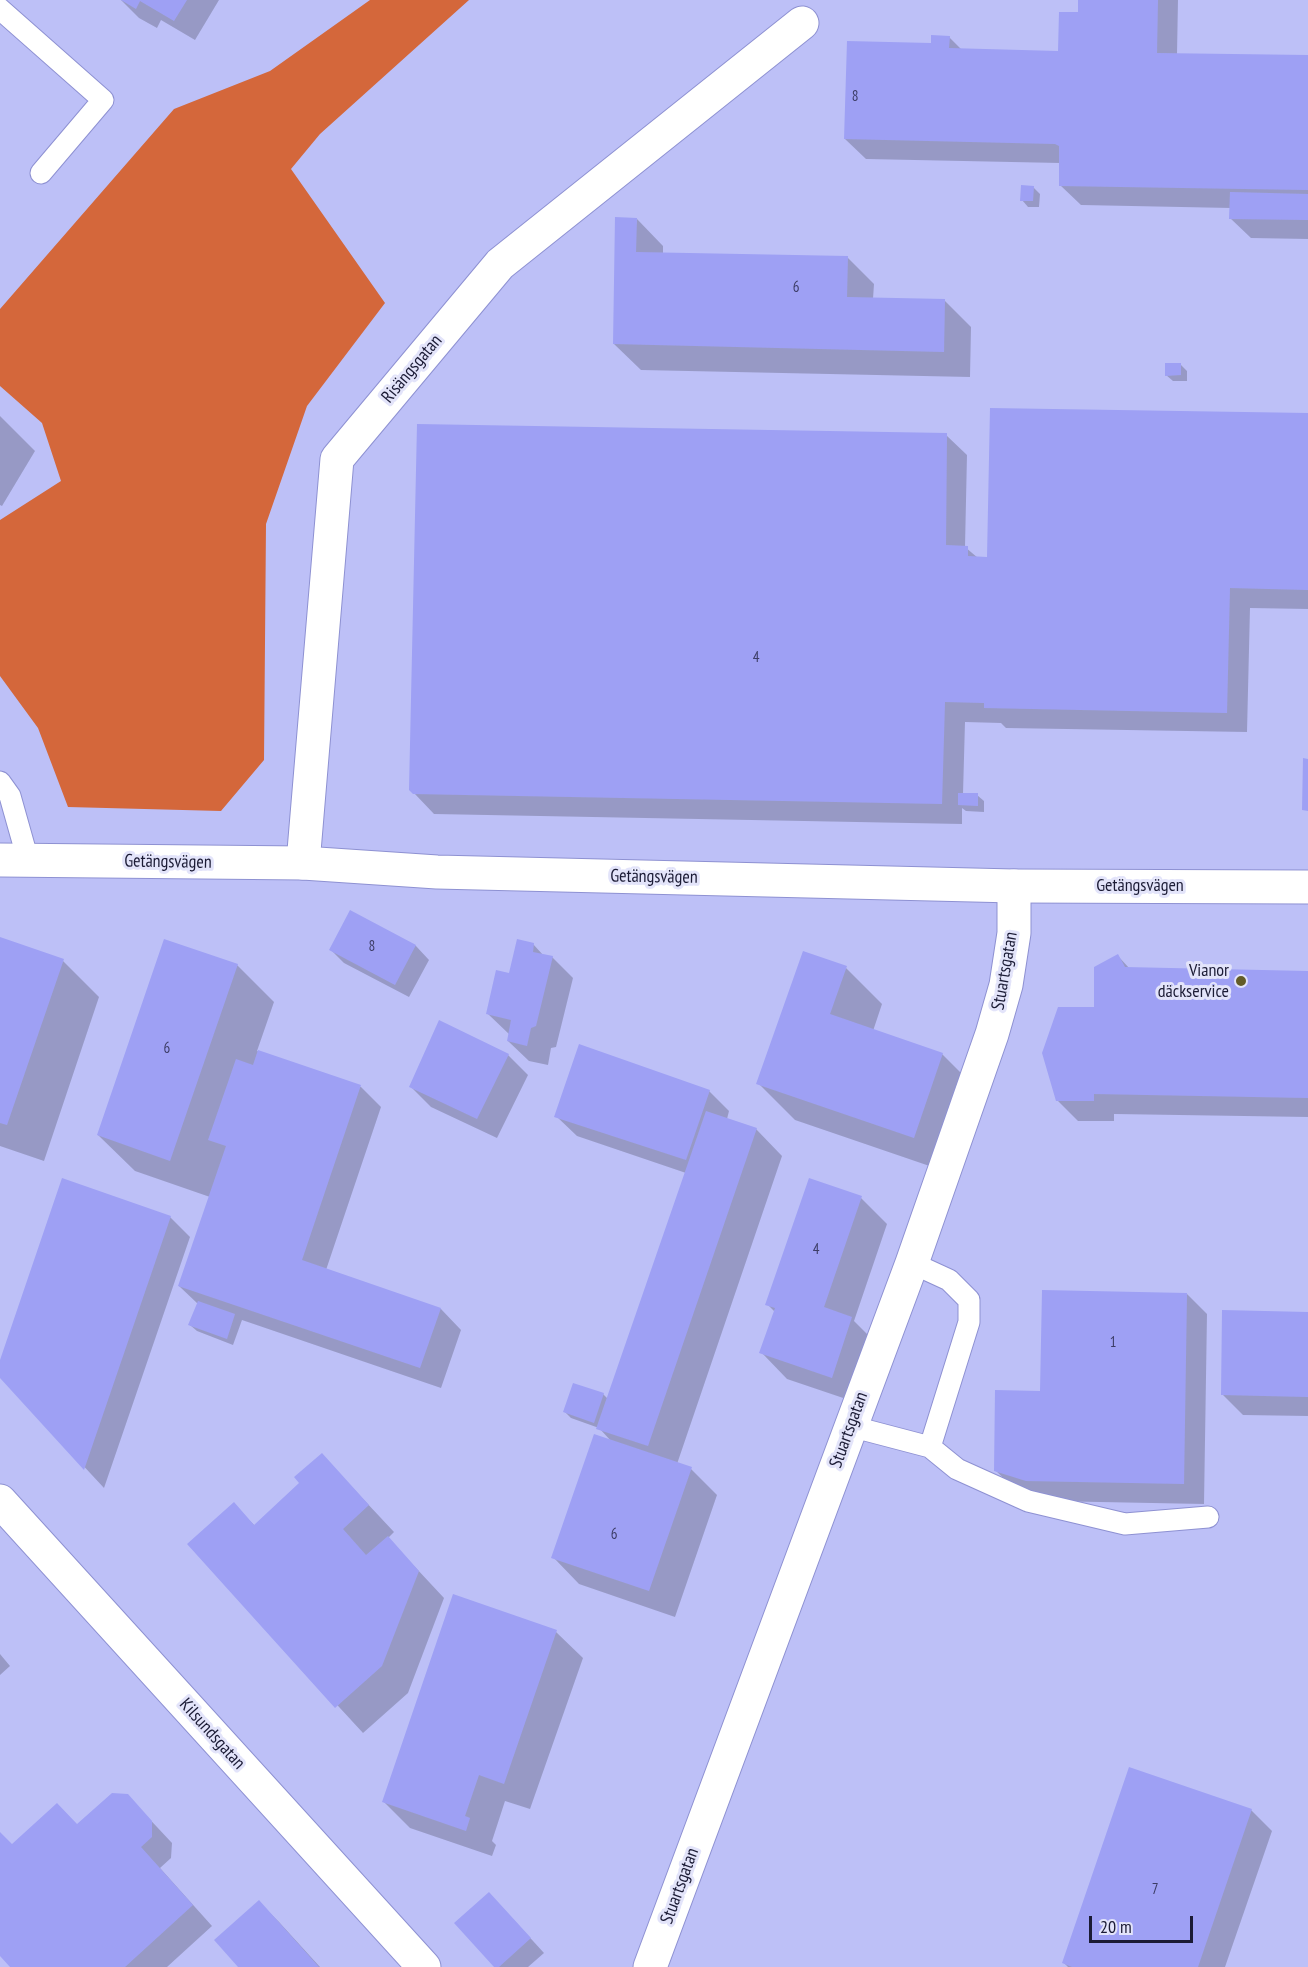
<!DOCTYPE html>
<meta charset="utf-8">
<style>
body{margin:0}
#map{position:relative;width:1308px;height:1967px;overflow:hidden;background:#bdc0f7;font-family:"PT Sans Narrow",sans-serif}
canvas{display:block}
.scale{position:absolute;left:1089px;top:1916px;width:104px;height:27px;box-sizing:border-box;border:3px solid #1b1b35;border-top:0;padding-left:8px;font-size:18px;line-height:21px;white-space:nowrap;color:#1b1b35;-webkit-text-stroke:4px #e3e4fa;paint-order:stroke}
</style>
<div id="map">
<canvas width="1308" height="1967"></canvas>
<div class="scale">20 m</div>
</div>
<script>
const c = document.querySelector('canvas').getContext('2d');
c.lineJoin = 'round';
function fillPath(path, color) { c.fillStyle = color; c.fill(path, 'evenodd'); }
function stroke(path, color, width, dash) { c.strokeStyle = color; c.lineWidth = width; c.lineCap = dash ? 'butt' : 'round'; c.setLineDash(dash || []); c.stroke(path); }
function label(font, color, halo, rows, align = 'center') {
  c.font = font + ' "PT Sans Narrow",sans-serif'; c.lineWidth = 6; c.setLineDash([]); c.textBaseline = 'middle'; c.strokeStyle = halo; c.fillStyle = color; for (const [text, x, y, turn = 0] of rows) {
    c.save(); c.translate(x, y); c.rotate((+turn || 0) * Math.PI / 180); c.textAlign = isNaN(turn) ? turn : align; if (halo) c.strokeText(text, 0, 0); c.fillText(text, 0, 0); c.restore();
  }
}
fillPath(new Path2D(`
 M370 0H469L320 134 291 169 385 303 307 406 266 524 264 760 221 811 68 807 38 728 0 676V520L61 481 42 423 0 386V309L174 109 270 71Z`), '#d4673b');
fillPath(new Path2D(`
 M121 0H219L195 40 161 20 157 28 139 18Z
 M1080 0H1178L1177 54 1308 57V239L1251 238 1230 218 1231 208 1081 205 1060 185V163L866 159 845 139 932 44 949 37 962 50 1060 52 1080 14Z
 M1033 187 1040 194 1039 207H1028L1022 200Z
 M637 219 663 246V254L847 257 874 284 873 299 945 301 971 327 970 377 641 370 614 344Z
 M1181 365 1187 371V381H1173L1166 375Z
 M1308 415V609L1250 608 1247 732 1006 728 1001 723 965 722 963 794 977 795 984 801V812L966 811 962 808V824L434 814 414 793 946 435 967 455 965 547 978 558 988 559Z
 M0 416 35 451 2 506 0 505Z
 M351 912 416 946 429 960 409 997 344 963 330 949Z
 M0 939 63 961 99 997 44 1161 0 1146Z
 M533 944 544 956 552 957 573 978 556 1047 551 1048 548 1065 529 1061 508 1041 510 1035 488 1014 510 974Z
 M1118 956 1130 969 1308 972V1117L1114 1114V1121H1078L1057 1100Z
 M237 965 274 1002 257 1051 361 1087 381 1107 326 1270 441 1309 461 1330 441 1388 242 1320 233 1345 197 1331 190 1325 198 1304 179 1286 210 1197 135 1171 98 1135Z
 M846 968 882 1004 873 1031 942 1054 979 1091 950 1173 795 1120 758 1083Z
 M508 1055 528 1075 497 1138 431 1107 411 1087Z
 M709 1091 729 1111 727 1119 756 1129 782 1156 677 1464 691 1469 717 1495 675 1617 579 1584 553 1557 611 1441 599 1428 571 1418 565 1412 603 1394 608 1399 686 1173 577 1136 556 1116Z
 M861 1198 887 1224 854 1321 878 1345 858 1403 787 1379 761 1352 775 1312 767 1304Z
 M170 1217 190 1237 104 1488 0 1376V1364Z
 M1187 1294 1207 1314 1204 1504 1047 1501 1016 1490 995 1470 1041 1393Z
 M1308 1313V1416L1243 1415 1223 1395Z
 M322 1455 394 1532 388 1538 444 1598 408 1693 363 1733 189 1544 234 1504 255 1526 301 1483Z
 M556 1632 583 1658 530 1809 505 1801 492 1841 496 1845 492 1856 410 1828 384 1802Z
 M0 1654 10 1666 0 1675Z
 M127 1795 172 1843 171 1858 160 1868 212 1926 167 1967H12L0 1954V1833L13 1846 78 1825Z
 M1251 1810 1272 1831 1225 1967H1068L1064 1963Z
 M259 1902 279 1922 320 1967H240Z
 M502 1907 544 1953 528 1967H496Z`), '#0003');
fillPath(new Path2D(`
 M121 0H187L174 21 140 1 136 9Z
 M1078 0H1158L1157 53 1308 55V190L1059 186V146L1055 144 844 139 847 41 931 43V35L950 36 949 48 1058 51 1059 12H1078Z
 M1021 185 1034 186 1033 201H1020Z
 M1230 192 1308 194V220L1229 219Z
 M615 217 637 218 636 252 848 256 847 297 945 299 944 352 613 344Z
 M1165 363H1181V375L1165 376Z
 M990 408 1308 413V590L1230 588 1227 713 984 708V703L945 702 942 804 413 794 409 790 417 424 947 433 946 545 968 546V556L987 557Z
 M1303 758 1308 759V811L1302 810Z
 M958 793H978V806L958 805Z
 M350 910 416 945 395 985 329 950Z
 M0 937 64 959 7 1125 0 1123Z
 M164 939 238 964 170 1161 97 1135Z
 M517 939 534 943 533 952 553 956 536 1026 531 1028 527 1046 507 1041 511 1020 486 1014 496 970 509 973Z
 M803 951 847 966 830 1014 943 1053 914 1138 756 1084Z
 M1118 954 1125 967 1308 971V1098L1094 1094V1101H1056L1042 1053 1058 1007H1094V967Z
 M439 1020 509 1054 477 1119 409 1087Z
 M579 1044 710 1090 686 1160 554 1117Z
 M258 1050 361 1085 302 1260 441 1308 420 1368 178 1286 226 1146 208 1140 236 1059 253 1065Z
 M706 1111 757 1128 648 1446 596 1429Z
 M62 1178 171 1216 84 1470 0 1378V1360Z
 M809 1178 862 1196 824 1307 852 1317 832 1378 759 1353 775 1308 765 1305Z
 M1042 1290 1187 1293 1184 1484 1026 1481 994 1471 995 1390 1040 1391Z
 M198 1301 235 1314 227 1339 188 1325Z
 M1222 1310 1308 1312V1397L1221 1395Z
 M573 1383 604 1393 594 1423 563 1412Z
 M594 1434 692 1467 649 1591 551 1558Z
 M322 1453 369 1505 343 1529 366 1555 388 1536 419 1571 382 1666 335 1708 187 1544 234 1502 254 1525 299 1483 294 1477Z
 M453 1594 557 1630 504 1784 479 1775 465 1816 470 1818 466 1831 382 1802Z
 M1129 1767 1252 1809 1198 1967H1072L1062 1963Z
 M112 1793 128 1794 152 1821V1837L141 1847 193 1905 125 1967H10L0 1956V1832L12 1844 57 1803 77 1824Z
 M489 1892 531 1938 499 1967H494L454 1923Z
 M259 1900 319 1967H238L214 1940Z`), '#9ea0f4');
const lane = new Path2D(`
 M0 9 103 100 41 173
 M0 782 10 796 28 860
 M850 1426 930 1447 969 1322V1300L949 1280 912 1263
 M930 1447 957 1469 1028 1501 1125 1524 1208 1517`);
const street = new Path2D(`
 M303 863 337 459 500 264 802 23
 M0 1501 424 1967
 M650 1967 912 1263 992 1034 1006 985 1014 933V886`);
const secondary = new Path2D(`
 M0 860 303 863 437 872 1014 886 1308 887`);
stroke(lane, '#8e91d2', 23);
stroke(street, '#8e91d2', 35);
stroke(secondary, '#8e91d2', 35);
stroke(lane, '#fff', 21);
stroke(street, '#fff', 33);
stroke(secondary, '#fff', 33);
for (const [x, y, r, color] of [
 [1241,981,6,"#635c28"]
]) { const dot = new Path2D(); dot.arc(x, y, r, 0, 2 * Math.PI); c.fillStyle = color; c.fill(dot); stroke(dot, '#e3e4fa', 2); }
label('15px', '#3c3c65', null, [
 ["8",855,97],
 ["6",796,288],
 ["4",756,658],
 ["8",372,947],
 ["6",167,1049],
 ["4",816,1250],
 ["1",1113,1343],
 ["6",614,1535],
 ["7",1155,1890]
]);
label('18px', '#1b1b35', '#e3e4fa', [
 ["Risängsgatan",412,369,-50],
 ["Getängsvägen",168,862,1],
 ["Getängsvägen",654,877,1],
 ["Getängsvägen",1140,886],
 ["Stuartsgatan",1005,971,-80],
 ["Stuartsgatan",849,1430,-70],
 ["Kilsundsgatan",212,1734,48],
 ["Stuartsgatan",680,1886,-70]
]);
label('18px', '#1b1b35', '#e3e4fa', [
 ["Vianor",1229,971],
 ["däckservice",1229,992]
], 'right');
</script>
